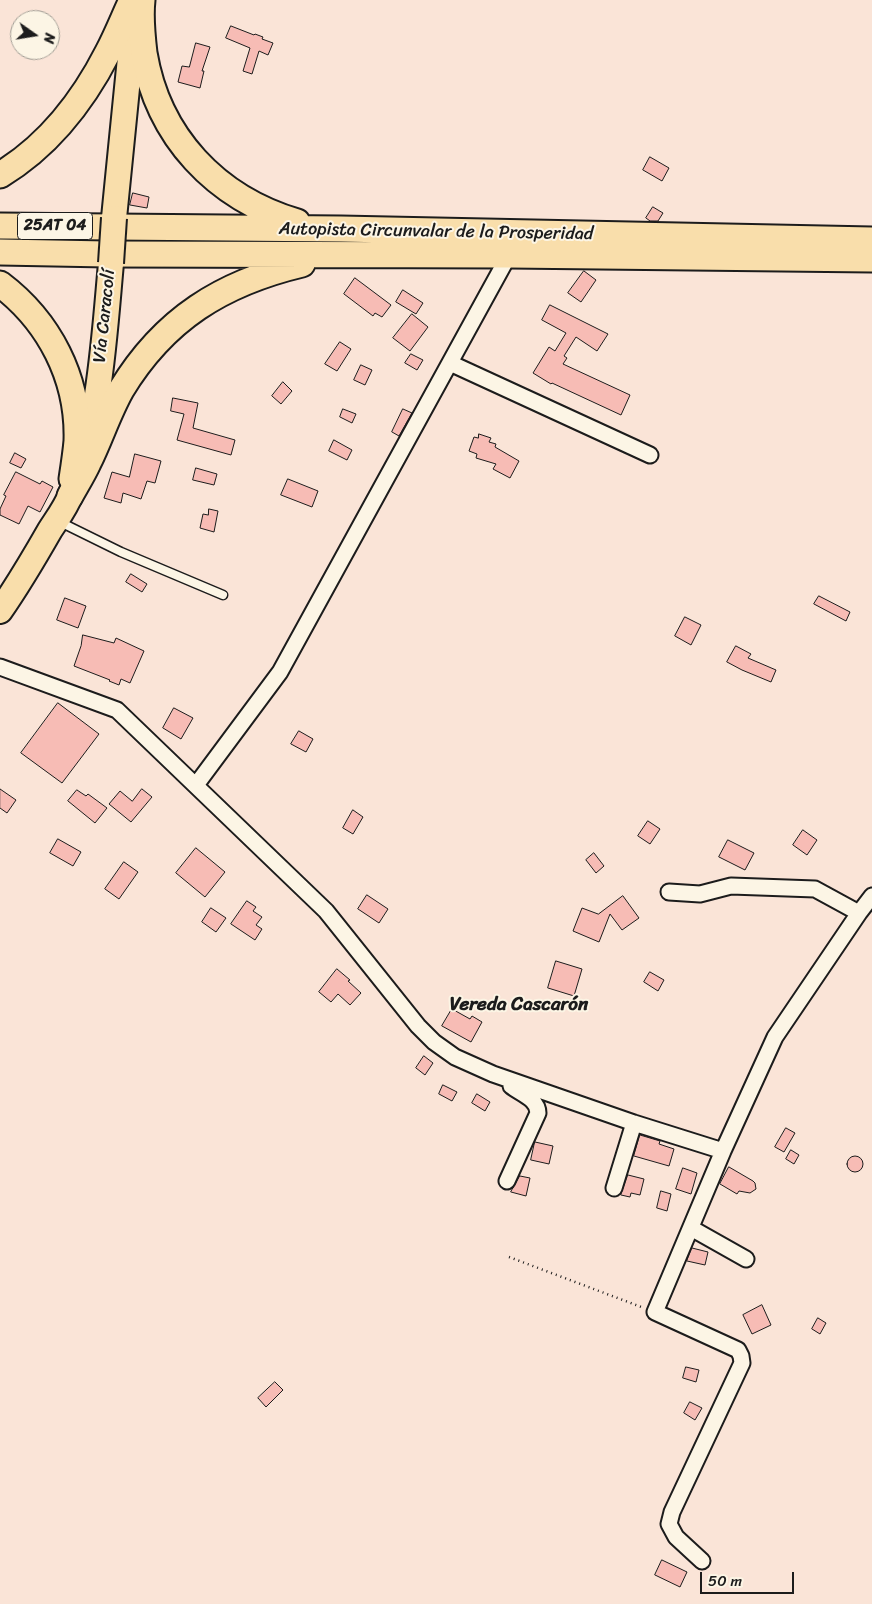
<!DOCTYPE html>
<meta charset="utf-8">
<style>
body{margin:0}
#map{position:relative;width:872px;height:1604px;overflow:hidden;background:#fae4d7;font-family:Sriracha,sans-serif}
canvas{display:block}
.north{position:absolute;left:10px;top:10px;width:50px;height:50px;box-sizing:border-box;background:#fcf5e5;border:1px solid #a29e95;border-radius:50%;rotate:103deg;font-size:14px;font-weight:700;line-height:20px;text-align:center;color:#1c1c1c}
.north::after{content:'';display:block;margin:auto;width:18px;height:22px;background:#1c1c1c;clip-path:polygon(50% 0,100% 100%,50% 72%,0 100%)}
.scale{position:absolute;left:700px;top:1572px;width:94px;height:22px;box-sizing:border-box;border:2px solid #1c1c1c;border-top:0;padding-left:6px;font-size:15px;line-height:18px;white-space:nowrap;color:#1c1c1c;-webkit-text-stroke:4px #fcf5e5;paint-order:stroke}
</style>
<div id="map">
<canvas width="872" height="1604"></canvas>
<div class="north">N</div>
<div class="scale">50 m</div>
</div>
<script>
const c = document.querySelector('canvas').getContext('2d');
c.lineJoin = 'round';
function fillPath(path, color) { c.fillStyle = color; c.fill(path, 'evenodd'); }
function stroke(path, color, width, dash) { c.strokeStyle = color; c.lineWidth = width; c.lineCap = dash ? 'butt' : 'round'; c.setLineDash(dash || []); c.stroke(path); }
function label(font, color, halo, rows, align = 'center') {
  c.font = font + ' Sriracha,sans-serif'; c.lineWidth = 4; c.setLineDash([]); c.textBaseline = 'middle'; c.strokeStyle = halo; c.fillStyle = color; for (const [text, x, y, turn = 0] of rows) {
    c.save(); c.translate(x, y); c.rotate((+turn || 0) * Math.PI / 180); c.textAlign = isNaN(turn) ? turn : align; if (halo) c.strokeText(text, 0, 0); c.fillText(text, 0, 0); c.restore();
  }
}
const building = new Path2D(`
 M231 26 254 35 255 34 263 37 262 39 273 43 268 55 259 51 252 74 243 71 250 48 226 38Z
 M196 43 210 47 202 71H204L200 88 178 82 182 66 189 67Z
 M650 157 669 168 662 181 643 170Z
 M133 193 149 197 147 208 130 205Z
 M653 207 663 213 658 221H650L646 218Z
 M584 271 596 280 581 302 568 293Z
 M355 278 391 305 382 317 375 313 373 316 344 294Z
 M403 290 423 303 416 314 396 302Z
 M550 305 608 334 597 351 576 337 564 356 567 358 563 364 630 395 621 415 552 383 551 384 533 373 549 347 555 351 566 333 542 320Z
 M412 314 428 327 410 351 393 338Z
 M340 342 351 349 337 371 325 364Z
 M411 354 423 360 417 370 405 363Z
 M361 365 372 370 365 385 354 380Z
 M283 382 292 391 281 404 272 396Z
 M173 398 198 403 193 428 235 440 231 455 177 440 184 414 171 411Z
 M343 409 356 414 352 423 340 417Z
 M403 409 412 413 399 436 392 432Z
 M479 434 491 438 489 442 496 444 495 447 519 461 510 478 493 469 496 464 476 458 477 454 469 451 474 437 478 438Z
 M334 440 352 450 347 460 329 451Z
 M15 453 26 459 21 468 10 463Z
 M135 454 161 461 155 483 147 481 141 499 123 493 121 503 104 498 112 472 129 477Z
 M196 468 217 474 214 485 193 480Z
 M16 472 40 484 42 481 53 487 40 512 28 506 19 524 0 515V509L6 496 4 495Z
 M288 479 318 491 312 507 281 495Z
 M209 509 218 511 214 532 200 528 203 514 208 515Z
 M131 574 147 584 142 592 126 582Z
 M819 596 850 612 846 621 814 604Z
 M65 598 86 606 78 628 57 620Z
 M685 617 701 625 691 645 675 636Z
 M83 635 114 643 116 638 144 651 130 683 121 679 119 685 109 681 110 680 74 666 81 646Z
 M736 646 751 654 748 658 776 670 771 682 742 670 727 662Z
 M58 703 99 734 62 783 21 753Z
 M174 708 193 718 181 739 163 728Z
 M299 731 313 739 306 752 291 744Z
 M0 789 16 800 7 813 0 808Z
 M142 789 152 797 131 822 109 804 120 791 132 801Z
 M77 790 86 796 88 794 107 808 95 823 68 801Z
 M353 810 363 817 353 834 343 828Z
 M648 821 660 829 650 844 638 836Z
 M803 830 817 840 807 855 793 845Z
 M58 839 81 852 73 866 50 853Z
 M728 840 754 853 745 870 719 857Z
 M196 848 225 872 205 897 176 873Z
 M594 853 604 866 596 873 586 860Z
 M124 862 138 872 119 899 105 889Z
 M367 895 388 909 379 923 358 909Z
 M623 896 639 918 622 930 610 914 599 942 573 931 582 908 598 914Z
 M247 901 256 907 253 911 262 917 256 925 262 929 255 940 231 924Z
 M211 908 226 918 216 932 202 922Z
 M556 961 582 969 574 996 548 988Z
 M337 969 350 980 348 981 361 993 350 1005 338 994 331 1002 319 992Z
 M650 972 664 980 658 991 644 982Z
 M452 1009 470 1019 472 1016 482 1022 471 1042 442 1026Z
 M424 1056 433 1063 425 1075 416 1068Z
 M443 1085 457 1092 452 1101 439 1094Z
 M477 1094 490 1102 485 1111 472 1103Z
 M786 1128 795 1133 784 1152 775 1147Z
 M640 1135 660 1141 659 1144 674 1149 669 1166 634 1156Z
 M535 1142 553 1146 549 1164 531 1160Z
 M791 1150 799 1155 794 1164 786 1159Z
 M847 1164a8 8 0 1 1 16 0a8 8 0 1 1-16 0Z
 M729 1167 753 1181 755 1183 756 1189 750 1193 739 1191 737 1194 720 1184Z
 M683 1168 697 1173 691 1194 676 1189Z
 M628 1175 644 1179 640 1195 631 1193 630 1197 621 1195Z
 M520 1176 530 1178 526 1196 511 1192Z
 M661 1191 671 1194 667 1211 657 1208Z
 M692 1248 708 1252 705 1265 687 1261Z
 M762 1305 771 1325 752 1334 743 1315Z
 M818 1318 826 1323 820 1334 812 1329Z
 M686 1367 699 1370 696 1382 683 1378Z
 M275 1382 283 1390 266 1407 258 1398Z
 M690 1402 702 1408 695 1420 684 1413Z
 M662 1560 687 1572 680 1587 655 1575Z`);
fillPath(building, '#f7bcb5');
stroke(building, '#1c1c1c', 1);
const service = new Path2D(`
 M60 522 121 552 223 595`);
const minor = new Path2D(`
 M450 363 650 455
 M0 667 117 710 326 911 418 1026 434 1042 455 1057 493 1074 634 1123 723 1151
 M196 785 280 672 509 255
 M669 892 700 894 731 886 815 889 859 913
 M507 1181 538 1113C538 1099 521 1094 511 1086
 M614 1188 634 1123
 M691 1228 746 1259
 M702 1561 676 1537 669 1524 672 1512 742 1363 741 1356 738 1350 655 1312 723 1151 775 1037 859 913 872 896`);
const primary = new Path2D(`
 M114 218 133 28 136 16
 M0 611C18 585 34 558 50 530 57 519 66 507 71 494 100 421 104 340 111 263`);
const trunk = new Path2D(`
 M142 0C140 17 142 36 144 53 158 137 216 198 297 222
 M0 175C48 146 83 101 108 52 117 35 124 17 132 0
 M0 226 341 229 872 240
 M0 252 107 254 509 255 872 259
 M0 284C49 321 79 378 77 441 76 453 74 466 72 479
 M70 496C76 485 83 474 88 463 100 439 108 413 121 390 164 319 222 283 302 264`);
stroke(service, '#1c1c1c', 11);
stroke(minor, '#1c1c1c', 19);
stroke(primary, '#1c1c1c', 28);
stroke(trunk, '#1c1c1c', 29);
stroke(new Path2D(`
 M509 1257 644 1308`), '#1c1c1c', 2.5, [1, 4]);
stroke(service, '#fcf5e5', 8);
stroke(minor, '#fcf5e5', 15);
stroke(primary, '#f9deab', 24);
stroke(trunk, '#f9deab', 25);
const primaryBridge = new Path2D(`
 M111 263 114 218`);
stroke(primaryBridge, '#1c1c1c', 28, []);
stroke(primaryBridge, '#f9deab', 24);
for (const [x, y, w] of [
 [55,226,75]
]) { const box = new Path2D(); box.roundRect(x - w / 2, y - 13.5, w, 27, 4); c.fillStyle = '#fcf5e5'; c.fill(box); stroke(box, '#1c1c1c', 1); }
label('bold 16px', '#1c1c1c', null, [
 ["25AT 04",55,226]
]);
label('18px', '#1c1c1c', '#fcf5e5', [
 ["Autopista Circunvalar de la Prosperidad",436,232,1],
 ["Vía Caracolí",105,316,-84]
]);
label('bold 19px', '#1c1c1c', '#fcf5e5', [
 ["Vereda Cascarón",519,1005]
]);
</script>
